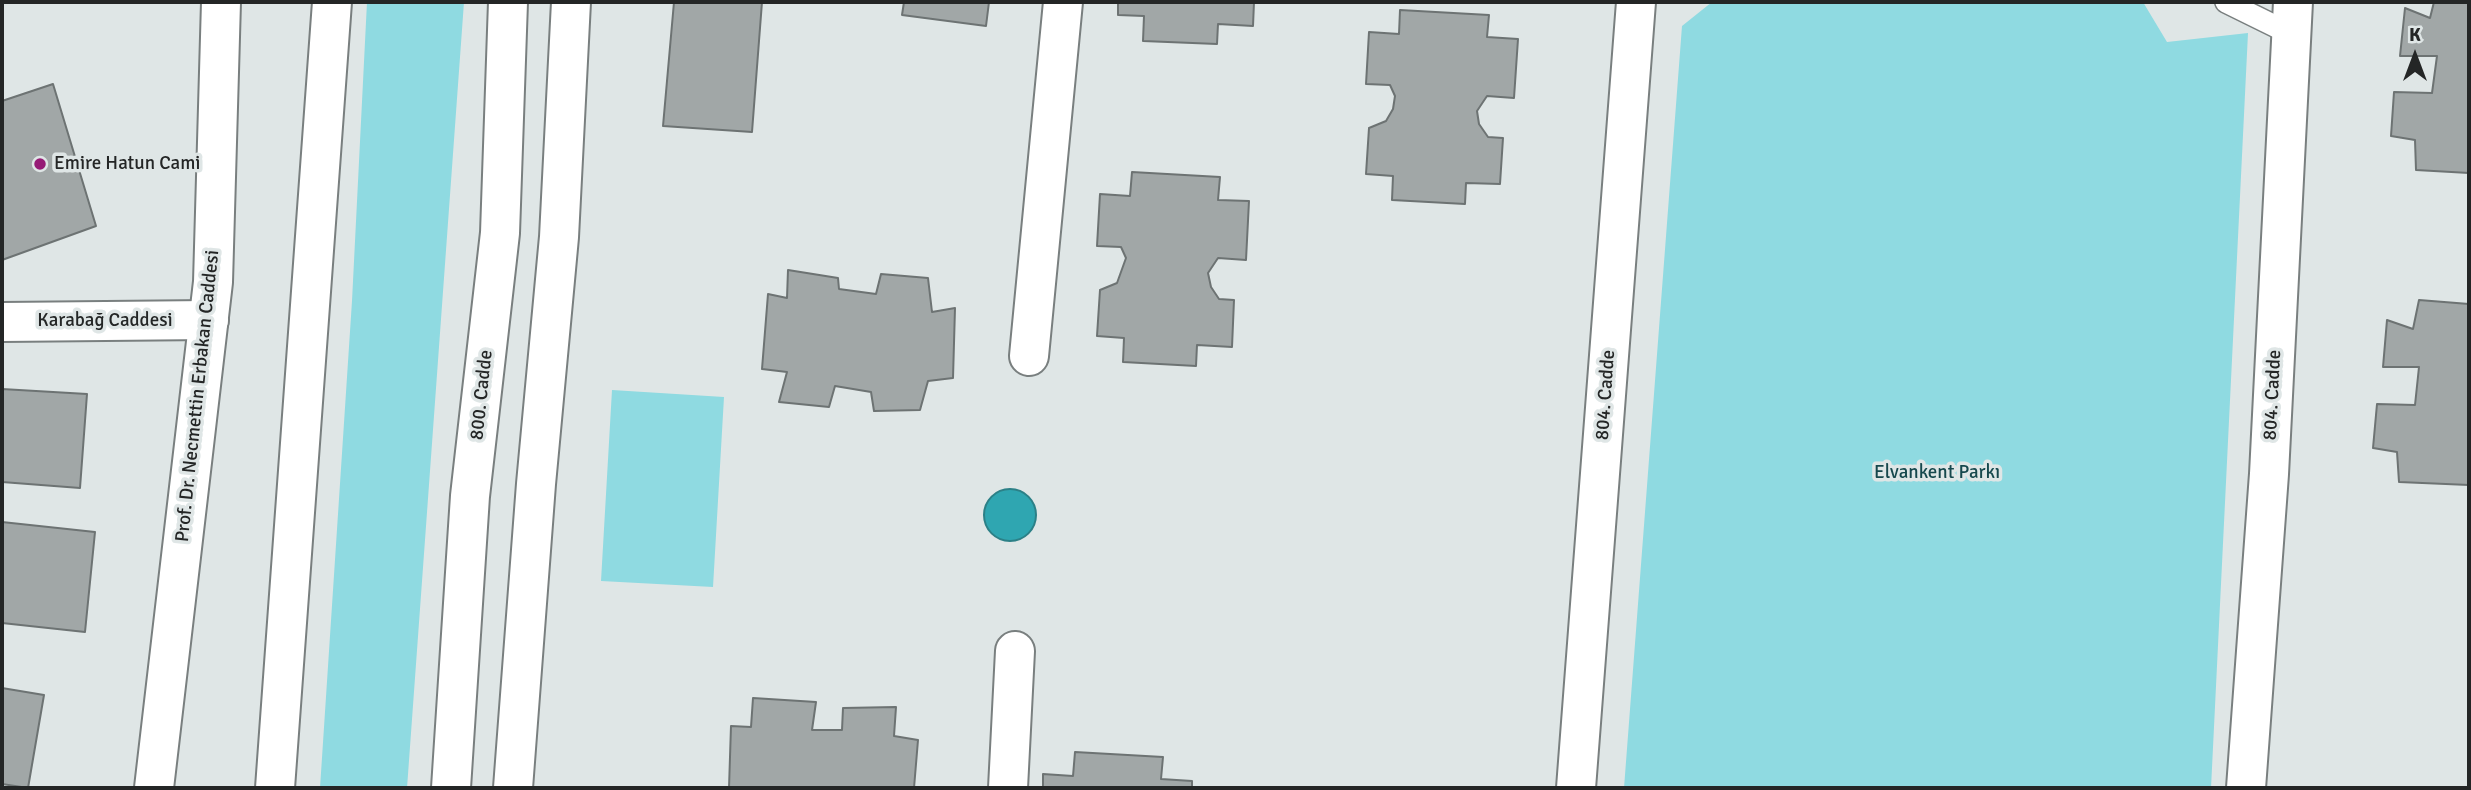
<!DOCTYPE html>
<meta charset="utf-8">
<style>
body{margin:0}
#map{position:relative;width:2471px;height:790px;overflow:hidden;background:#dfe6e6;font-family:Signika,sans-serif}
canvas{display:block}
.frame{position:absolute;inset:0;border:4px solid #242626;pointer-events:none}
.north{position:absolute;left:2380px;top:21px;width:70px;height:70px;-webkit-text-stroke:5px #dfe6e6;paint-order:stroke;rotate:0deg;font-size:19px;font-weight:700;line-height:28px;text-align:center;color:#242626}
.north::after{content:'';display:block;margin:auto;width:24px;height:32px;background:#242626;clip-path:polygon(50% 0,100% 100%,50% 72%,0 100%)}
</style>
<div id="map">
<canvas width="2471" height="790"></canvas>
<div class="frame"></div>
<div class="north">K</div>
</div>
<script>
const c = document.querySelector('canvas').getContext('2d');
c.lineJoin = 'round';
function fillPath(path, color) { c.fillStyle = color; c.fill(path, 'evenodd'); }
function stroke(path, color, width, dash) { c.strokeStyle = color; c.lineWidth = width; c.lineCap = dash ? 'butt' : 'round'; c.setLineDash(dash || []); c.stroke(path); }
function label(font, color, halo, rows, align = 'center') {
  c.font = font + ' Signika,sans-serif'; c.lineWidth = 7; c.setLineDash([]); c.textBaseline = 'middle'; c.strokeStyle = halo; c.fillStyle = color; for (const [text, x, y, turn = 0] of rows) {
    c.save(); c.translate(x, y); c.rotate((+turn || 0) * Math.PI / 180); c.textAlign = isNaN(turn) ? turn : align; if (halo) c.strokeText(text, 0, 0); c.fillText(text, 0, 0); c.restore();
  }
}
fillPath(new Path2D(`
 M367 2H464L407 788H320L352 301Z
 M1712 2H2143L2167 42 2248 33 2211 788H1624L1682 26Z
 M612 390 724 397 713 587 601 581Z`), '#8fdae1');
const water = new Path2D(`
 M984 515a26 26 0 1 1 52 0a26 26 0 1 1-52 0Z`);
fillPath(water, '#2fa6b1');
stroke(water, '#2c8087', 2);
const building = new Path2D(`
 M674 2H762L752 132 663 126Z
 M904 2H989L986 26 902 15Z
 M1118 2H1254L1253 26 1218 24 1217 44 1143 41 1144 16 1118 15Z
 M2434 2H2469V173L2416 170 2415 140 2391 136 2394 92 2432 93 2437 56H2400L2405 8 2430 18Z
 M1400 10 1489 15 1487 37 1518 39 1514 98 1487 96 1477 111 1479 124 1488 137 1503 138 1500 184 1466 183 1465 204 1392 200 1393 176 1366 174 1369 128 1386 121 1393 109 1395 96 1390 85 1366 84 1369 32 1399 34Z
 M53 84 96 226 2 260V101Z
 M1132 172 1220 177 1218 200 1249 201 1246 260 1218 258 1208 273 1211 287 1219 299 1234 300 1232 347 1197 345 1196 366 1123 362 1124 338 1097 336 1100 290 1117 283 1126 258 1121 247 1097 246 1100 194 1130 196Z
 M788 270 838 278 839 289 876 294 881 274 928 278 932 312 955 308 953 378 928 381 920 410 874 411 871 392 835 386 829 407 779 402 787 372 762 369 768 294 787 298Z
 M2419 300 2469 304V485L2399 482 2397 452 2373 448 2377 404 2415 405 2419 367H2383L2387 320 2413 329Z
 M2 389 87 394 80 488 2 482Z
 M2 522 95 532 85 632 2 623Z
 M2 688 44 695 28 788 2 784Z
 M753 698 816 702 812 730H842L843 708 896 707 894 736 918 740 914 788H729L731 726 751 727Z
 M1075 752 1163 757 1161 779 1192 781V788H1043V774L1073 776Z`);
fillPath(building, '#a1a7a7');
stroke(building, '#6d7373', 2);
const service = new Path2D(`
 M2226 2 2291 34`);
const minor = new Path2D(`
 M1029 356 1063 2
 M1008 788 1015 651
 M1576 788 1636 2
 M2246 788 2269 474 2293 2`);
const tertiary = new Path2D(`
 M2 322 209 320
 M451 788 470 496 500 233 508 2
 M513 788 536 484 559 237 571 2`);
const secondary = new Path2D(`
 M154 788 213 282 221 2
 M275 788 332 2`);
stroke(service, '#797f7f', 24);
stroke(minor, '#797f7f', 42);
stroke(tertiary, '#797f7f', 42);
stroke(secondary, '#797f7f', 42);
stroke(service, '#fff', 21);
stroke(minor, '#fff', 38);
stroke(tertiary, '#fff', 38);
stroke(secondary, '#fff', 38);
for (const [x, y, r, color] of [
 [40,164,7,"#961b76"]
]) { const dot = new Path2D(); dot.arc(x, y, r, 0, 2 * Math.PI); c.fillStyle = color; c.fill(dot); stroke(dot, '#dfe6e6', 2.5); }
label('19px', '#242626', '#dfe6e6', [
 ["Emire Hatun Cami",54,164]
], 'left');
label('19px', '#242626', '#dfe6e6', [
 ["Karabağ Caddesi",105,321],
 ["800. Cadde",482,395,-84],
 ["804. Cadde",1606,395,-86],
 ["804. Cadde",2273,395,-87],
 ["Prof. Dr. Necmettin Erbakan Caddesi",198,396,-84]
]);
label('19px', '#16484d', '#dfe6e6', [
 ["Elvankent Parkı",1937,473]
]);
</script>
